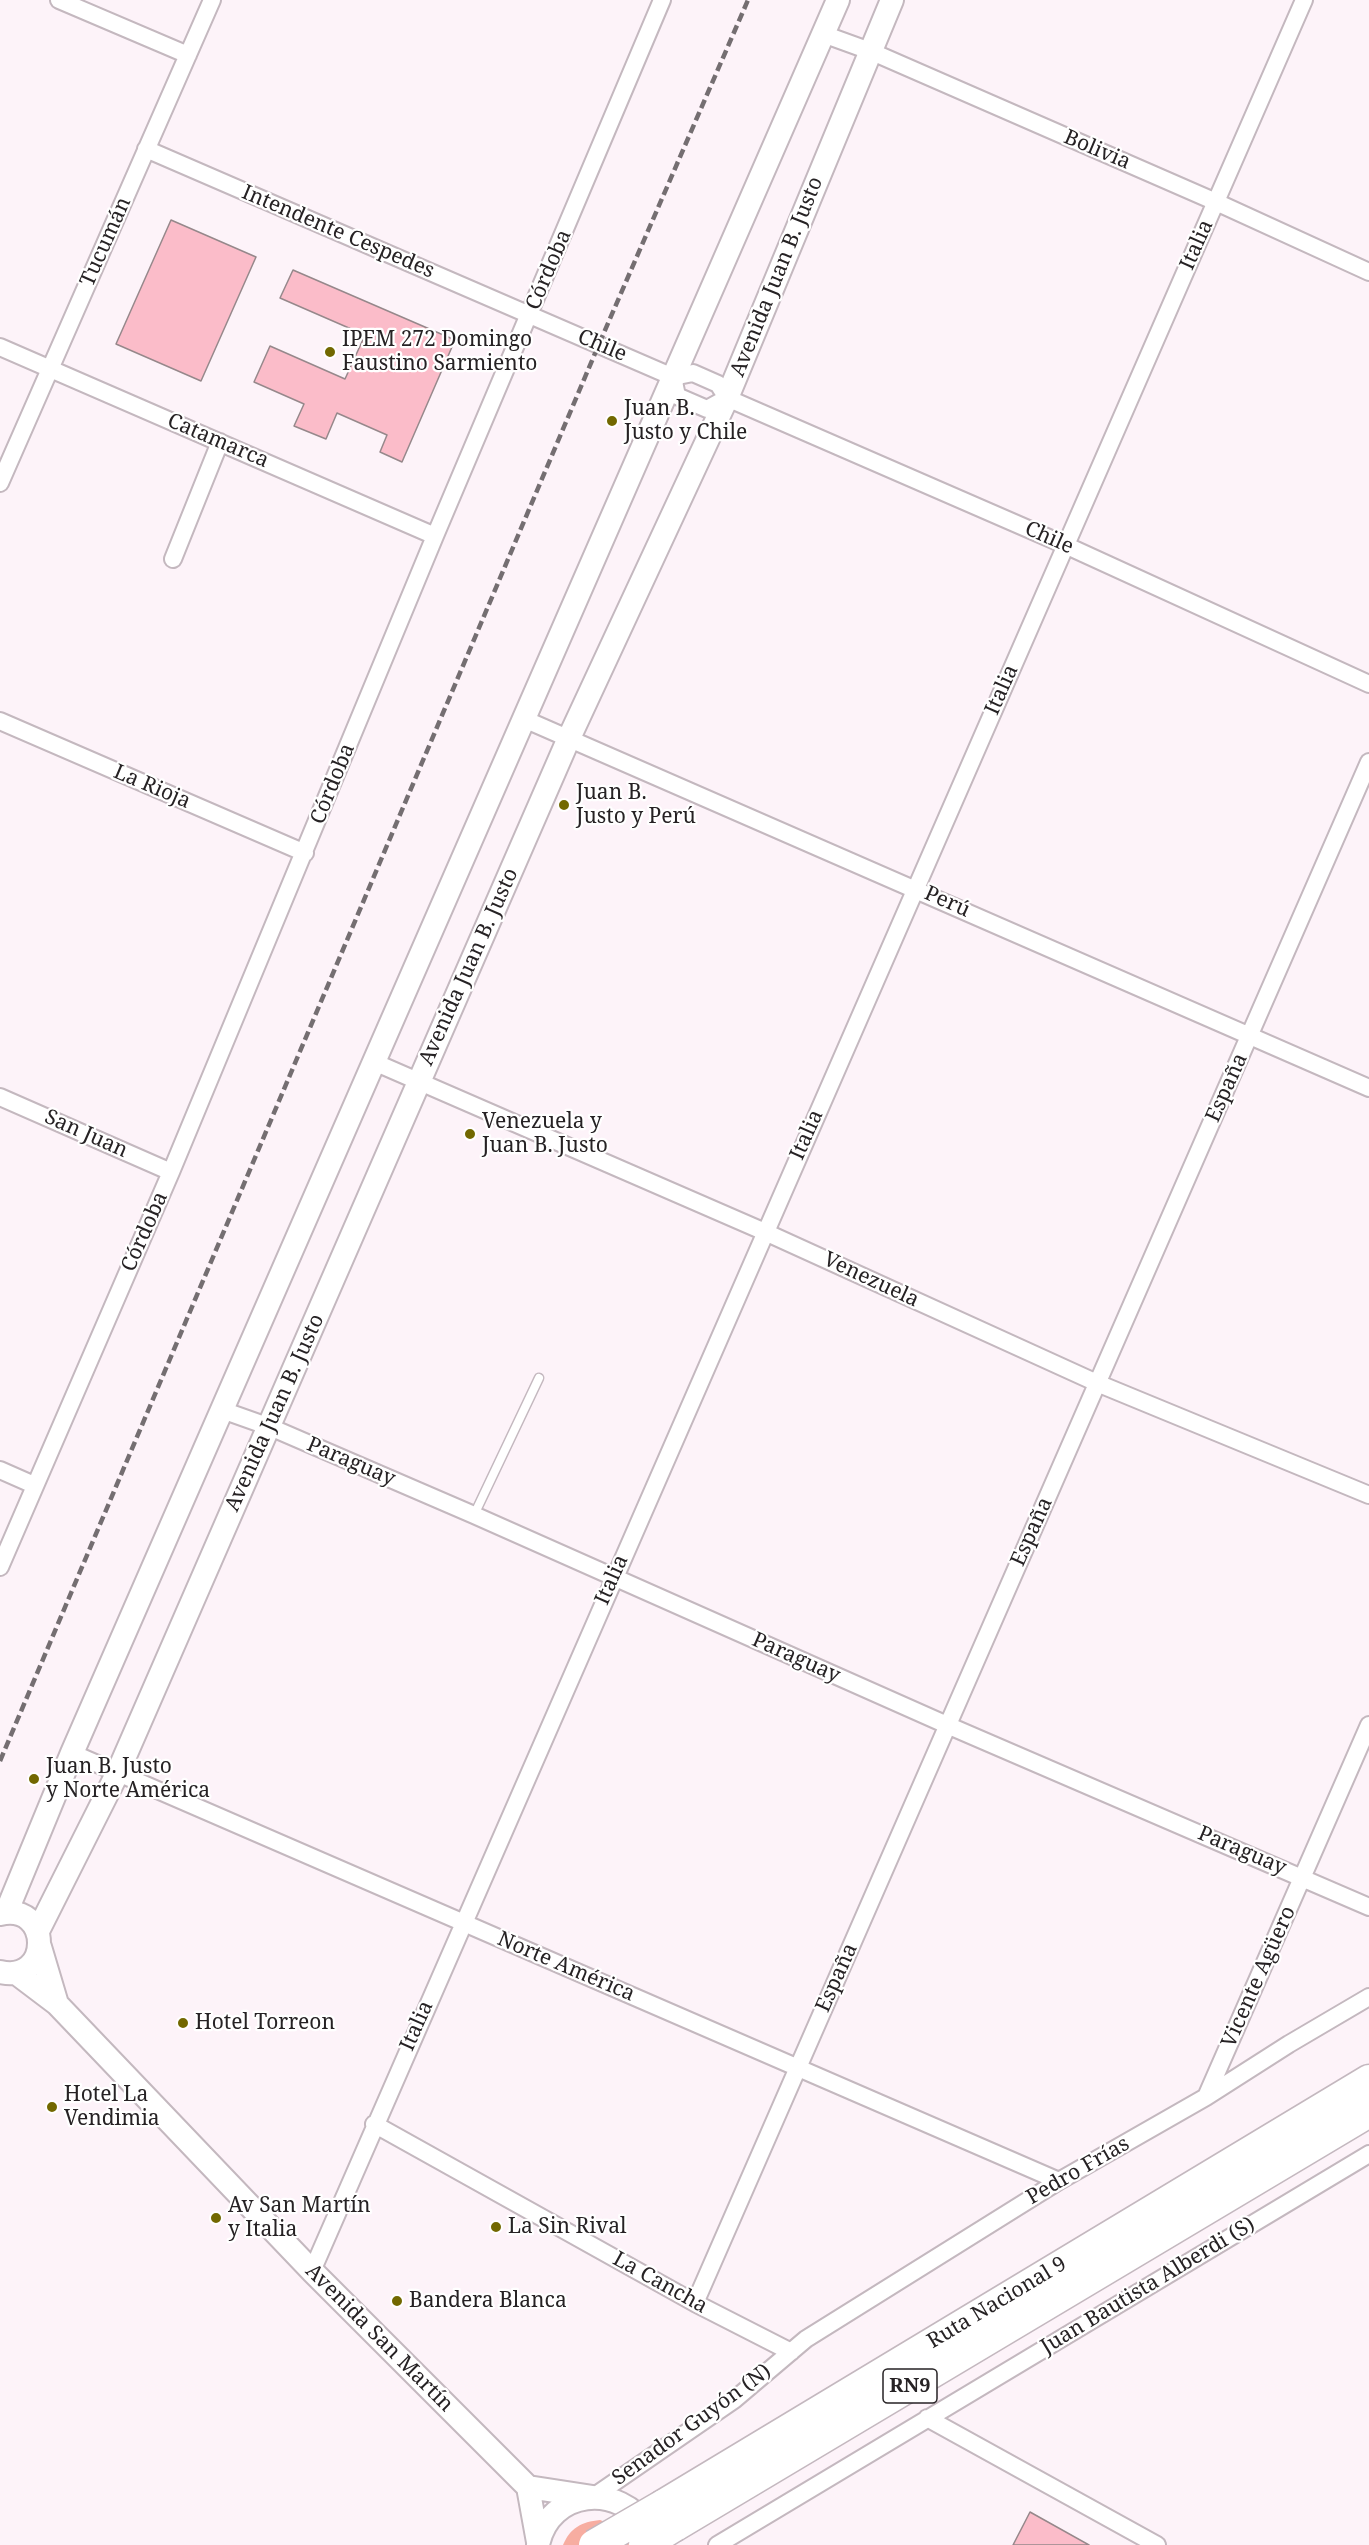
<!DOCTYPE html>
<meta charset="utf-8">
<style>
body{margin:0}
canvas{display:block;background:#fdf3f9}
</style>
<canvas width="1369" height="2545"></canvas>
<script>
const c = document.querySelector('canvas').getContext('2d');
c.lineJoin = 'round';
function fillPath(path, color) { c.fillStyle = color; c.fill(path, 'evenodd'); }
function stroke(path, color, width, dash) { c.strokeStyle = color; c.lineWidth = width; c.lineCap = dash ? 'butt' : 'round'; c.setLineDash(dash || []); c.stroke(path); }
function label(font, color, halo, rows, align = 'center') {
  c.font = font + ' "Noto Serif",serif'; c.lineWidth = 4.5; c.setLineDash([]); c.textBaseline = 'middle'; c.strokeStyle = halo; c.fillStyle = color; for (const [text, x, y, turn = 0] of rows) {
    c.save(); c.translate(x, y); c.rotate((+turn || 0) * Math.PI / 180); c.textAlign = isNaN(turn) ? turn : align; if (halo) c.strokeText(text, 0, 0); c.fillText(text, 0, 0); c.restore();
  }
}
fillPath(new Path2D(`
 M600 2520C615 2525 624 2530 629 2545H563C570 2528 581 2522 600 2520Z`), '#f7ada1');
const building = new Path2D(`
 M171 220 256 257 201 381 116 344Z
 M293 270 455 340 402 462 380 452 387 435 337 413 326 439 294 426 304 404 254 382 270 346 345 379 365 335 280 298Z
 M1030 2512 1089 2545H1013Z`);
fillPath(building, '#fbbcc9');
stroke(building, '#96888b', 1.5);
const lane = new Path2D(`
 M474 1515 539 1378`);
const street = new Path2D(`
 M59 0 188 55
 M823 34 870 51 1216 202 1369 272
 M146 149 673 377 693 373 718 384 727 398 1065 545 1369 684
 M0 347 435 536
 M673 377 677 396 707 409 727 398
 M0 483 212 0
 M173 559 220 442
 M524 719 1369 1088
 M0 721 305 853
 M374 1062 765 1232 1097 1383 1369 1495
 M0 1097 171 1172
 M222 1410 270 1427 474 1515 947 1725 1369 1907
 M0 1470 34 1485
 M0 1567 171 1172 435 536 662 0
 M72 1753 1059 2181
 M1206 2097 1369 1725
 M374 2124 695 2303 791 2352
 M312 2271 1304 0
 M695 2303 1369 762
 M927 2418 1157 2545
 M593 2497 734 2400 806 2339 1059 2181 1206 2097 1289 2044 1369 1997
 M717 2545 1369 2154`);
const secondary = new Path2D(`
 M6 1913 72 1753 838 0
 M0 1914C52 1902 52 1984 0 1972
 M38 1931 118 1772 569 738 727 398 892 0
 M40 1947 57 2004
 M16 1973 57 2004 312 2271 528 2487 593 2497
 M528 2487 538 2542
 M538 2545C549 2489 620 2482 648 2529`);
const highway = new Path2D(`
 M663 2505 1369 2080
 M675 2526 1369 2112`);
stroke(lane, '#c4b8bf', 11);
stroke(street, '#c4b8bf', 20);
stroke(secondary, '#c4b8bf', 26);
stroke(highway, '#c4b8bf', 33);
stroke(lane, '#fff', 8);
stroke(street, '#fff', 16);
stroke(secondary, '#fff', 22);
stroke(highway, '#fff', 30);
stroke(new Path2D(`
 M0 1761 599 344 748 0`), '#746e71', 4.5, [9, 4.5]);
const highwayBridge = new Path2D(`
 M594 2545 663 2505
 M644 2545 675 2526`);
stroke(highwayBridge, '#c4b8bf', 33, []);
stroke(highwayBridge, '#fff', 30);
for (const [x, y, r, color] of [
 [330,352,6,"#726800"],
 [612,421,6,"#726800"],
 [564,805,6,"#726800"],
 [470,1134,6,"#726800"],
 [34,1779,6,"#726800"],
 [183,2023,6,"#726800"],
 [52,2107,6,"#726800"],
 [216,2218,6,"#726800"],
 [496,2227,6,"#726800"],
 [397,2301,6,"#726800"]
]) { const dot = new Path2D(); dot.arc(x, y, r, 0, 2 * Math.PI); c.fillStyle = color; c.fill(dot); stroke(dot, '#fff', 2); }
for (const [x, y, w] of [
 [910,2386,54]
]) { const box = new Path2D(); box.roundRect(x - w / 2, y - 17, w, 34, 4.5); c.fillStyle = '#fff'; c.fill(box); stroke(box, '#262224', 1.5); }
label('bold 20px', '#262224', null, [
 ["RN9",910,2386]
]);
label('21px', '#262224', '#fff', [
 ["Bolivia",1097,150,23],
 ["Intendente Cespedes",338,232,23],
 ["Tucumán",106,242,-66],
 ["Italia",1197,245,-66],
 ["Córdoba",549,270,-67],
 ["Avenida Juan B. Justo",777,277,-68],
 ["Chile",602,346,23],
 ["Catamarca",218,441,23],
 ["Chile",1049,538,24],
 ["Italia",1002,690,-66],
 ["Córdoba",333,784,-68],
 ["La Rioja",152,787,23],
 ["Perú",947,902,24],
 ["Avenida Juan B. Justo",469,967,-66],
 ["España",1227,1088,-66],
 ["San Juan",86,1134,24],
 ["Italia",807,1135,-66],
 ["Córdoba",145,1232,-66],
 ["Venezuela",871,1280,25],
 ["Avenida Juan B. Justo",275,1413,-66],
 ["Paraguay",351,1462,23],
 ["España",1032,1532,-66],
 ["Italia",612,1580,-66],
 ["Paraguay",796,1658,24],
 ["Paraguay",1242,1851,23],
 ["Norte América",566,1967,23],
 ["Vicente Agüero",1259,1977,-66],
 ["España",837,1978,-66],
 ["Italia",417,2026,-66],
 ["Pedro Frías",1078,2171,-30],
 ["La Cancha",660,2283,29],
 ["Juan Bautista Alberdi (S)",1148,2286,-31],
 ["Ruta Nacional 9",997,2303,-31],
 ["Avenida San Martín",379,2338,45],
 ["Senador Guyón (N)",692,2425,-36]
]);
label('21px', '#262224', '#fff', [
 ["IPEM 272 Domingo",342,340],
 ["Faustino Sarmiento",342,364],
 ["Juan B.",624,409],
 ["Justo y Chile",624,433],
 ["Juan B.",576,793],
 ["Justo y Perú",576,817],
 ["Venezuela y",482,1122],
 ["Juan B. Justo",482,1146],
 ["Juan B. Justo",46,1767],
 ["y Norte América",46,1791],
 ["Hotel Torreon",195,2023],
 ["Hotel La",64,2095],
 ["Vendimia",64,2119],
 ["Av San Martín",228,2206],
 ["y Italia",228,2230],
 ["La Sin Rival",508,2227],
 ["Bandera Blanca",409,2301]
], 'left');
</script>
